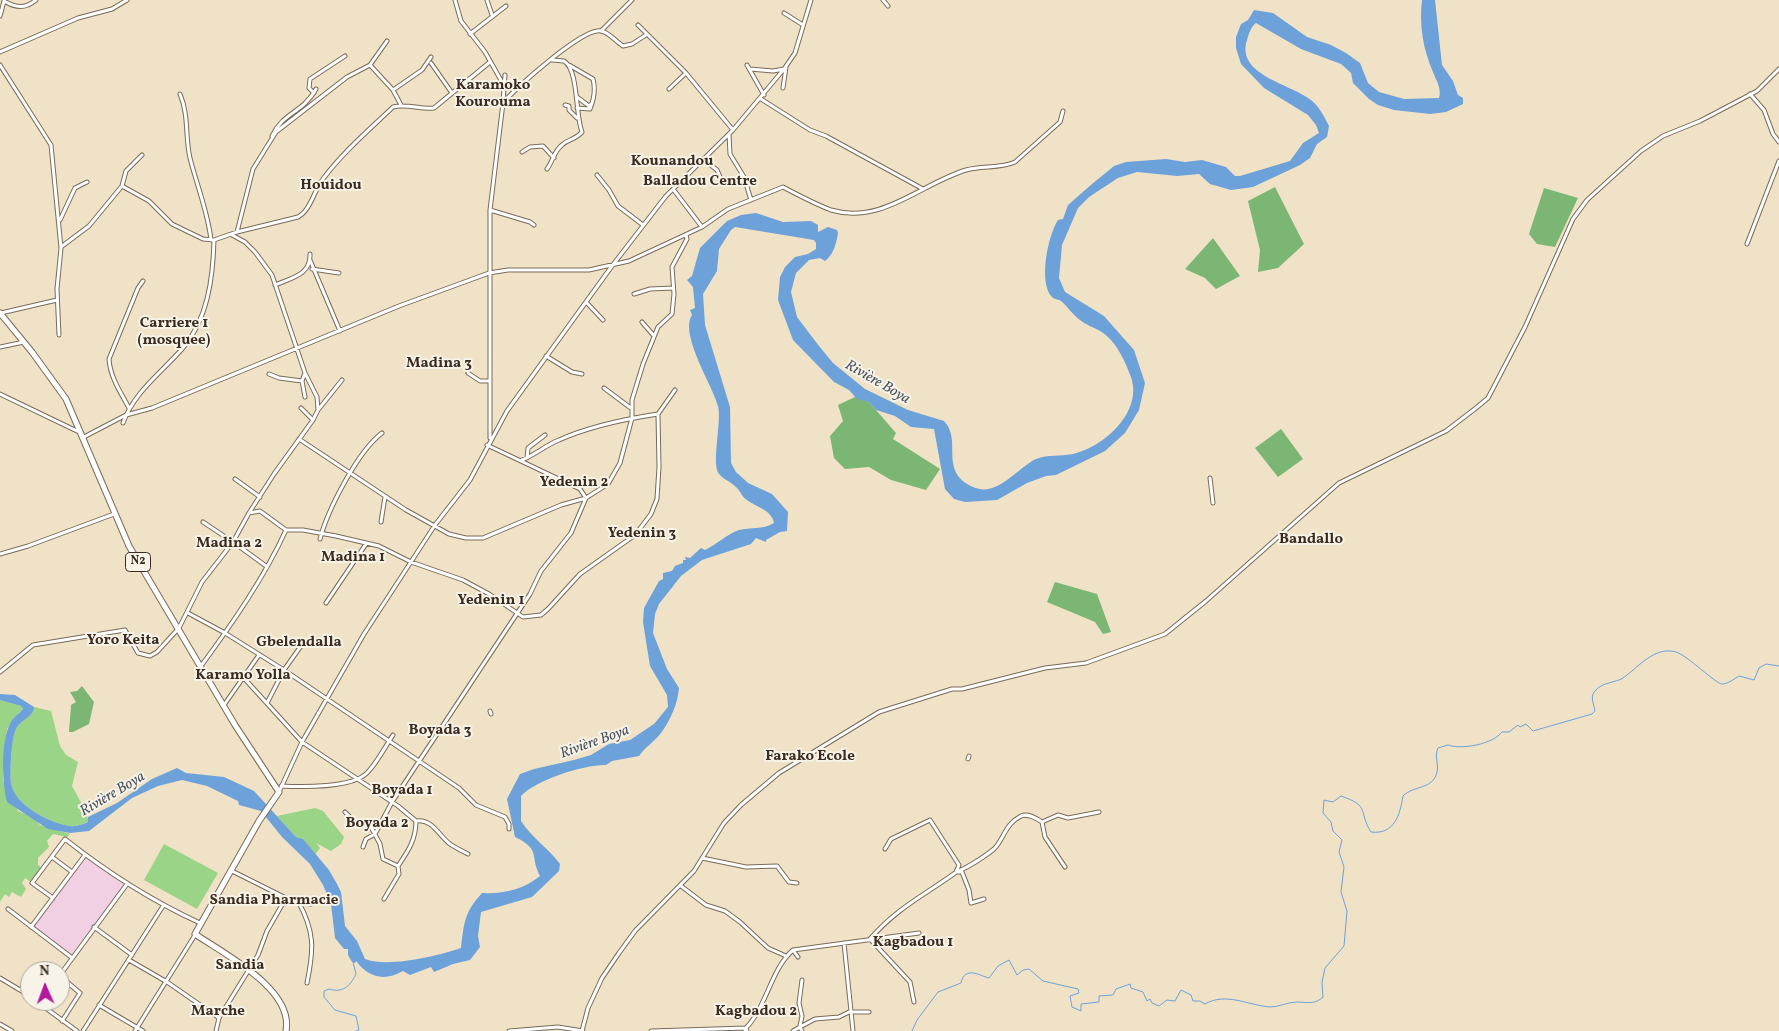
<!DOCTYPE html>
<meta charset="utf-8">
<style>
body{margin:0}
#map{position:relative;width:1779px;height:1031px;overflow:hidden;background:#f0e2c6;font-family:Vollkorn,serif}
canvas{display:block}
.north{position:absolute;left:20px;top:961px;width:50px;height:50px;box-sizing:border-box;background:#f7f3e8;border:1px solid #aca397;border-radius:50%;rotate:358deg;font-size:14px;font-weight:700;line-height:20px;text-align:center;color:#3b2a1e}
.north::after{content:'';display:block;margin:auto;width:18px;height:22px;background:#b5179e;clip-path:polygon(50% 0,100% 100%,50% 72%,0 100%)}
</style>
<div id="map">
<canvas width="1779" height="1031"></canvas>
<div class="north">N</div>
</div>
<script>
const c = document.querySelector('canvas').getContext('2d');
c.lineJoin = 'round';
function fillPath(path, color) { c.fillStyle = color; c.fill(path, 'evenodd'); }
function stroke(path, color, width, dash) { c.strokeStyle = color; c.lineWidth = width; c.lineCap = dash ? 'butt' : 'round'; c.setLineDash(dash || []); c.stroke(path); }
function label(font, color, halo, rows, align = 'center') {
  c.font = font + ' Vollkorn,serif'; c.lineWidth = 4; c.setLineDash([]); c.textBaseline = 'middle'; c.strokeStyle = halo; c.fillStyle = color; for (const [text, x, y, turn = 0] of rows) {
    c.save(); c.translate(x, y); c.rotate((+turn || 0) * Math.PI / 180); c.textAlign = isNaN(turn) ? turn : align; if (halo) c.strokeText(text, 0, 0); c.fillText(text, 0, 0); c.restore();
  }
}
fillPath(new Path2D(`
 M87 857 125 886 71 954 33 926Z`), '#f1d0e3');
fillPath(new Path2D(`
 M0 700 21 706 23 709 12 720 7 729 4 753 3 780 18 811 33 817 40 825 70 834 67 837 53 834 47 841 49 847 38 858V865L42 868 31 882 25 878 22 883 26 889 21 897 12 892 9 897 5 894 0 902Z
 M34 707 51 711 60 746 66 755 78 762 72 786 83 806 89 821C83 824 76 827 70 826 50 823 15 806 11 783 10 771 11 740 16 729 20 720 34 717 34 707Z
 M315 808 323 811 344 837 341 844 331 851 316 843 320 848 315 855 303 839 296 837 277 816Z
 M164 844 218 873 197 909 144 880Z`), '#9ad487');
fillPath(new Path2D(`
 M1275 187 1304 244 1278 268 1258 272 1260 250 1248 201Z
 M1544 188 1578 198 1555 247 1537 244 1529 234Z
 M1213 238 1240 276 1216 289 1205 278 1185 269Z
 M855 397 869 402 896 433 893 439 940 469 926 490 891 480 869 467 845 469 834 458 830 436 843 421 838 405Z
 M1281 429 1303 459 1278 477 1255 448Z
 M1055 582 1097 594 1111 632 1103 634 1095 622 1047 602Z
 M82 686 94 702 89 724 73 732H69L71 705 76 702 70 692 77 691Z`), '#7bb674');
fillPath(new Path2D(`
 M1422 0H1435L1442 65 1453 81 1458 95 1463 98V104L1446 112 1430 114 1394 110 1378 105 1369 99 1353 83 1351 73 1341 64 1301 49 1256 23C1251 27 1249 33 1247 40 1236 74 1287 83 1308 98 1318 104 1324 116 1329 126L1327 137 1317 144 1310 158 1300 165 1253 187 1231 190 1210 184 1199 174 1177 176 1137 172 1118 178 1089 197 1078 208 1062 245 1059 278 1065 292 1104 316 1134 350 1145 383 1139 410 1125 433 1105 451 1056 475 1046 476 1027 483 997 500 965 502 954 499 945 489 934 429 911 427 895 416 876 410 869 402 857 399 849 390 834 382 793 340 778 300 780 277 785 267 795 257 808 254 816 249V243L814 240 735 227 731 230 719 249 717 271 703 294 705 325 730 407 731 463 736 472 748 483 772 494 788 512 787 531 780 532 766 540V542L756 538 751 544 702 560 681 576 659 604 655 614 653 633 667 669 679 688C678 703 670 721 661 733 655 741 645 747 639 756L612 761 606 765C586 764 535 780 521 796V821C532 838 549 849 560 864L559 871 532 897 481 912 478 936 480 947 470 960 453 964 434 972 431 967 410 975 403 971C384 982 368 977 356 961L355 963 352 962 348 955V949H344L335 938 331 904 323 885 310 864 282 837 261 811 239 805 238 801 207 786 182 780 158 786 132 798 89 831 70 833 48 829 7 802C2 780 0 739 12 720 15 716 20 713 23 709L21 706 0 700V694L15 695 34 707C34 717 20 720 16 729 11 740 10 771 11 783 15 806 50 823 70 826 76 827 83 824 88 822V817L117 803 152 779 177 768 186 773 224 777 254 791 296 837 303 839 329 870 337 884 341 892 345 926 357 941 365 959C388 968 438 956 461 948 464 923 464 913 482 893 503 894 523 890 540 876 529 856 542 850 515 837L507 799 520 774 534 769 574 760 591 755 609 744 630 740 654 724 668 707 667 695 650 666 643 622 644 608 659 581 663 579V573L672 571 675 566 683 563V560H686L685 557 690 558 701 548 705 550C718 544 725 535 739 530 751 527 762 530 774 523 772 510 756 507 747 500 742 497 741 492 737 488 732 482 724 480 719 474 711 464 722 422 718 406 713 386 679 334 692 315L690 310 695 308 693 287 687 280 692 276 700 248 727 221 741 215 756 213 783 222 811 221 818 225V232L828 227 837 230 838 233C836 244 834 254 825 261L820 258 809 260 796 273 791 292 797 317 819 346 833 363 865 389 908 410 944 421C963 441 938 471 973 487 997 498 1017 468 1036 459 1048 454 1060 457 1073 454 1104 447 1143 412 1131 377 1125 361 1116 340 1100 331 1093 327 1086 325 1080 320 1073 315 1068 307 1061 301 1059 299 1055 300 1052 297 1038 283 1048 235 1058 220L1063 219 1068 205 1092 184 1114 166 1126 162 1166 159 1185 162 1202 160 1226 167 1235 176H1240L1290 161 1303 143 1319 133 1316 125 1308 115 1264 88 1241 64 1236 48V37L1241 24 1248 20 1254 10 1273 13 1307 37 1331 45 1346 53 1360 63 1368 83 1379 92 1404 99 1439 98C1442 89 1436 80 1433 72 1423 49 1419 25 1422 0Z`), '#6da1d9');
stroke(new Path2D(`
 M353 962 356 974C350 987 342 993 329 989L324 991V997L335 1010 356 1016 359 1030 356 1031
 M912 1031 917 1020 938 992 961 983C965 965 980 976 989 978L998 966 1009 960 1017 975 1023 970 1029 969 1043 981 1078 989 1079 993 1070 996 1072 1007 1081 1011V1004L1099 1002V996L1113 995 1116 989 1130 984 1131 988 1143 992 1147 1001 1150 999 1152 1003 1159 1006 1167 1000 1175 1001 1181 990 1191 995 1193 1001H1200L1205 1004C1226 992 1247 1005 1270 1007 1279 1007 1288 1002 1297 1002 1307 1002 1315 1005 1323 997L1322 982 1325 968 1344 946 1347 911 1341 892 1344 867 1339 852 1342 840 1333 831 1331 822 1323 813 1324 800 1333 802 1341 796C1371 806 1358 812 1371 832 1395 835 1400 814 1403 796 1414 785 1433 790 1437 772 1439 764 1434 756 1438 748L1448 745C1462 750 1493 744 1502 732H1509L1518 725 1520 727 1526 724 1533 731 1592 714 1595 711C1594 704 1589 696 1596 690 1603 682 1615 683 1623 678 1639 667 1654 646 1676 652 1687 655 1716 684 1722 684 1728 684 1734 679 1739 676L1754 680 1759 668 1766 664 1779 666`), '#6da1d9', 1);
stroke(new Path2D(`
 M202 779 230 789`), '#6da1d9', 6);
const minor = new Path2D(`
 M455 0 461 21 485 52 502 82 513 90
 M487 0 492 15
 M883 0 888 6
 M4 1C16 8 25 9 36 0
 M784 13 803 25
 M0 16 4 1
 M638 25 686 73 733 130
 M601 31 632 0
 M470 34 506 6
 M0 52 78 18 112 9 127 0
 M431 63 452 93
 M0 65 51 145 61 248 57 289 59 335
 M370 65 393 90 401 105
 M569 65 593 79C596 90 594 99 590 109L577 108
 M747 65 764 95
 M750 69 773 71 784 69
 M783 88 786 67
 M669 89 686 73
 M393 90 422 70 431 57
 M314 93 309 88 310 79 345 56
 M180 94C189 115 185 137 190 158 197 186 208 212 211 240
 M1750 94 1764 110 1773 134 1779 142
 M577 97 589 106 592 103
 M761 99 810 130 826 136 923 189
 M503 102 505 75
 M565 105 569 106V110L577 118
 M729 134 730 154 744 177 751 200
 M272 136C283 112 303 113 316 89
 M522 152 530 147 543 146 554 158
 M703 159 717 170 721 179
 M547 169C553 161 554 151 562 145 568 139 575 140 582 132 575 115 579 70 564 61L552 60
 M597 175 609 190 618 206 643 225
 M122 186 149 201 172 224 203 239 214 240 237 232 298 217C311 210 314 190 323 179 343 152 369 130 393 107 407 103 420 110 434 108L490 62
 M673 189 702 227
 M490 210 530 222 534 225
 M60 220 75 188 87 182
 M237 232 253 169 276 132 347 77 370 65 387 41
 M232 235 245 242 255 252 272 275 305 373 317 397 318 410
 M1747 244 1779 161
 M61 247 89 226 122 186 126 171 142 155
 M310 260 340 331
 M312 269 339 273
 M275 285C291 278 311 275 310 254
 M634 294 650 289 673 288
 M586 302 603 320
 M1 313 57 300
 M642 322 654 336
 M0 347 24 342
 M546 356 572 372 582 374
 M468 373 480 381H489
 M269 374 279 378 302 381 305 373
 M302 381 305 397
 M604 388 632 409
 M0 394 79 432
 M129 408C121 393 110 377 109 359L138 288 143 281
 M301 408 313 420
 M658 414 675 390
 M123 423C134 392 161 373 182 349 208 319 213 278 214 240
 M82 438 126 415 152 408 399 306 489 273 508 270H589L629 261 702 227 728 209 783 187C798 195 815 204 831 210 882 225 920 184 966 170 982 165 1000 169 1015 162L1060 122 1063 111
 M490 438V210L503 103C515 88 584 27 601 31 609 32 616 42 623 46L632 44 646 35
 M299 439 406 510 449 534 466 538H483L561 505 586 498 608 484 620 463 632 418V400L643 364 658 327 672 314 674 294 672 267 687 239 686 235
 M527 458 528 448 545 435
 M1210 478 1213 503
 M235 479 260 497
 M249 513 274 474 313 420 318 410 342 380
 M203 522 233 542 249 513 260 511 286 530
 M381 522 385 497
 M320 539C328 509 358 451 382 433
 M0 554 28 546 114 514
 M326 603 366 544
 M188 613 225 633 284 670 459 788 476 805 505 817 509 824V829
 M201 666C232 624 264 578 286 530H303L336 536 379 546 411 562 463 580 489 594 523 617 541 615 548 609 580 574 635 535 651 514 657 499 659 467 658 414C625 419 590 426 559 440 546 445 535 455 522 460
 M0 672 33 645 125 630 138 653 150 656 157 652 179 628 202 582 233 542 266 566
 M243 677 302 742 398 806 416 821C432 818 439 836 450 844 456 848 462 851 468 854
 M267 703 284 670 301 646
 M224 705 259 655
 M490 711 491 714
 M968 759 969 756
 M281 786C302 787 352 788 367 773 377 763 385 747 393 735
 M279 792 302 742 364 634 435 525 470 480 507 411 612 266 666 196 733 130 784 69 795 53 811 0
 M345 812 355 822 371 827 380 844 383 859 398 866 399 874 384 899
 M1042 822 1058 815 1068 818 1099 812
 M363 847 366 839 375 834 392 802 530 594 541 571 571 533 586 498 580 489 487 445
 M885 849 891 839 930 820 959 865 956 872H962L969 890 971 903 984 899
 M52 857 72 872
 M702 858 746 867 777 866 789 882 797 883
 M398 866C408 851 416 840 416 821
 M232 871 286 898 311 904
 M681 886 706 905 725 911 740 922 768 948 786 956
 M53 898 32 883 65 839C108 873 152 901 200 923
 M298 901C315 932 314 949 307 983
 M8 909 71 957
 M31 927 85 855
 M94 927 132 955
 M844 943 853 1031
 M793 950 798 957
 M129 960 167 982 219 1018
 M60 975 127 884
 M60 976 80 993 62 1021
 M0 978 30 996
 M36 1001 77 1031
 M914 1002 910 982 870 939C897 908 923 896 955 873 958 870 962 870 965 868 973 864 988 854 994 849 1004 839 1005 824 1021 816 1028 813 1036 818 1042 822L1045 837 1065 867
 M99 1005 143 1031
 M0 1024 12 1031
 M800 1026 802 1016 799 1003 802 980
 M800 1027 815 1019 839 1017 849 1012H869
 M83 1031 163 906
 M135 1031 195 935
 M216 1031 219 1018 258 955 267 931 286 898
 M509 1031 558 1027 583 1031
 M582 1031 588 1008 602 978 619 953 635 931 694 871 724 823 741 805 779 773 879 712 952 689H962L1045 668 1086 663 1165 634 1206 601 1339 483 1446 431 1476 408 1488 398 1525 327 1573 219 1587 200 1641 151 1663 136 1700 121 1757 91 1779 69
 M651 1031 746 1028 745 1031
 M747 1031 746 1028C767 1006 771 969 793 950L919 933
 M793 1031 800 1027 802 1031`);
const trunk = new Path2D(`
 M0 313 32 352 66 399 129 546 235 725 279 792 259 821 195 934C224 954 294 989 286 1031`);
stroke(minor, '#7a6a59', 5);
stroke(trunk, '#7a6a59', 7);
stroke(minor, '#fff', 3);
stroke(trunk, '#fff', 5);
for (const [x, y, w] of [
 [138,562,25]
]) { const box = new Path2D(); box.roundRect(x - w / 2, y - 9.5, w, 19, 4); c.fillStyle = '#f7f3e8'; c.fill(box); stroke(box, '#3b2a1e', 1); }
label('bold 12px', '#3b2a1e', null, [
 ["N2",138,562]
]);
label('bold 15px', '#3b2a1e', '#f7f3e8', [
 ["Karamoko",493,86],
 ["Kourouma",493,103],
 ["Kounandou",672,162],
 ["Balladou Centre",700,182],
 ["Houidou",331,186],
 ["Carriere 1",174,324],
 ["(mosquee)",174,341],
 ["Madina 3",439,364],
 ["Yedenin 2",574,483],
 ["Yedenin 3",642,534],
 ["Bandallo",1311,540],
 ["Madina 2",229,544],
 ["Madina 1",353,558],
 ["Yedenin 1",491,601],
 ["Yoro Keita",123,641],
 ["Gbelendalla",299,643],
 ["Karamo Yolla",243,676],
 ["Boyada 3",440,731],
 ["Farako Ecole",810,757],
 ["Boyada 1",402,791],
 ["Boyada 2",377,824],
 ["Sandia Pharmacie",274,901],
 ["Kagbadou 1",913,943],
 ["Sandia",240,966],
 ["Marche",218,1012],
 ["Kagbadou 2",756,1012]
]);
label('italic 15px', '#4c545f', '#f7f3e8', [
 ["Rivière Boya",877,383,30],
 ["Rivière Boya",595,743,-20],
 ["Rivière Boya",113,795,-31]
]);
</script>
